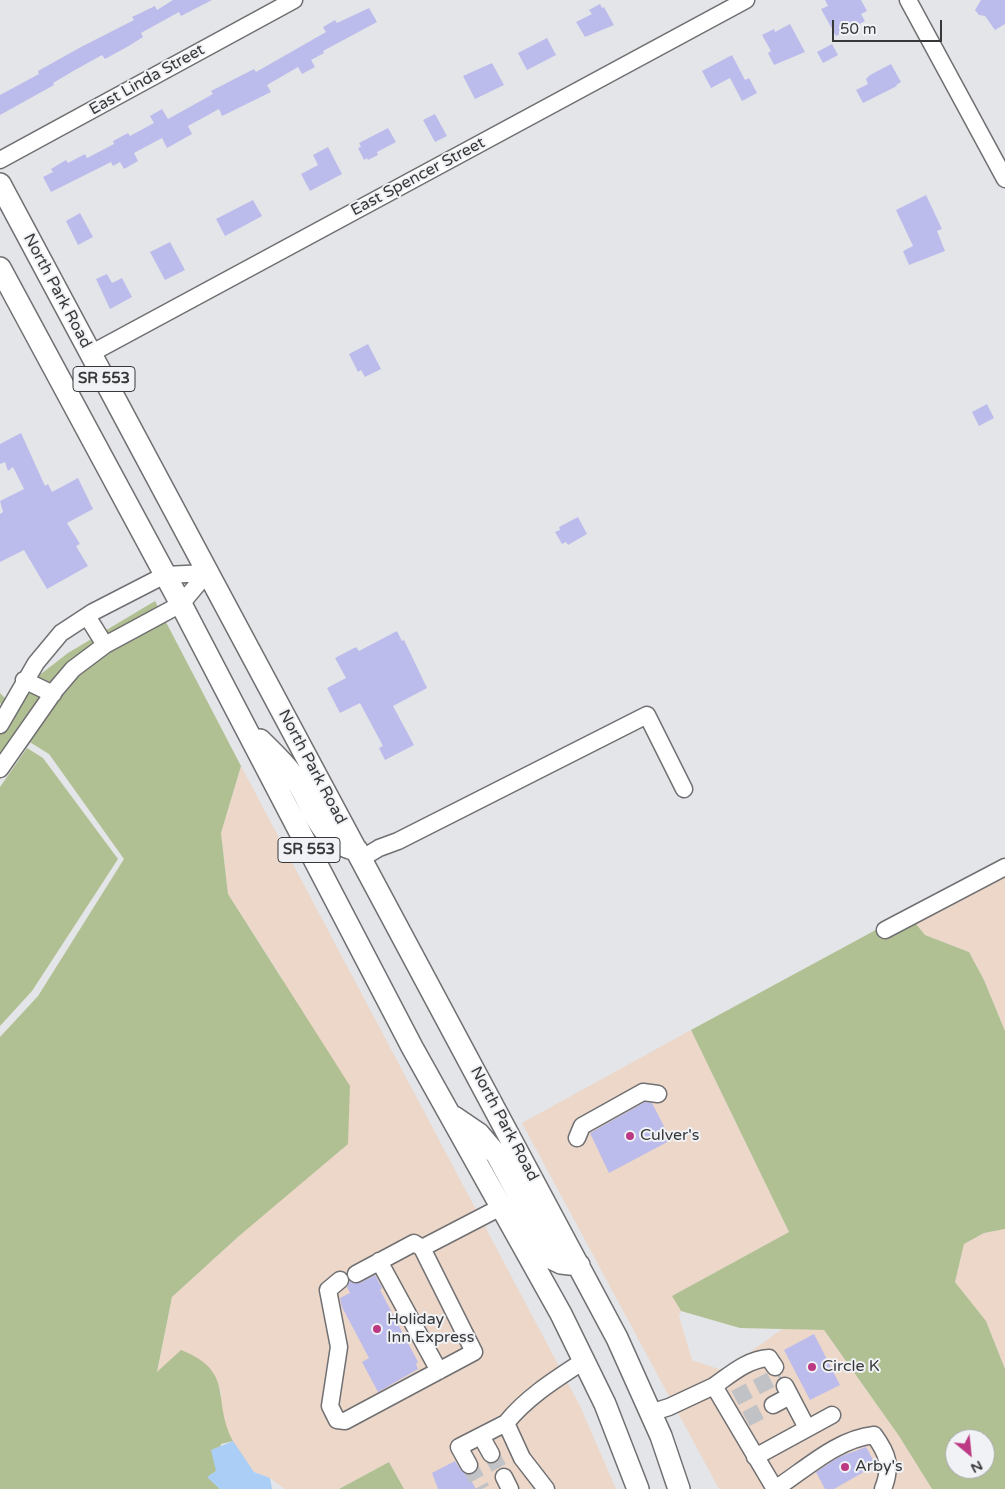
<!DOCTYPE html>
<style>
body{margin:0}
#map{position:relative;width:1005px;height:1489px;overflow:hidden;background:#e4e5e8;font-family:"Varela Round",sans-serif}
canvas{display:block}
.north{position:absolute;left:945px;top:1429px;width:50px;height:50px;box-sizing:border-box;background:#f1f2f5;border:1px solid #a7a8aa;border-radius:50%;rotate:152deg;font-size:14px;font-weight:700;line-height:20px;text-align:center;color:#373839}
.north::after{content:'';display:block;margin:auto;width:18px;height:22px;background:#bc3a83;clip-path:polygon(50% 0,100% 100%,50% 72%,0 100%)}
.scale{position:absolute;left:832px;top:20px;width:110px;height:22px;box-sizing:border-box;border:2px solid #373839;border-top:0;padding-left:6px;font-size:15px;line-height:18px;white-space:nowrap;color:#373839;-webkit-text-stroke:4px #f1f2f5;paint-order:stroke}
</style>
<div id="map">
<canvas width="1005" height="1489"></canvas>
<div class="north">N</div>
<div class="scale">50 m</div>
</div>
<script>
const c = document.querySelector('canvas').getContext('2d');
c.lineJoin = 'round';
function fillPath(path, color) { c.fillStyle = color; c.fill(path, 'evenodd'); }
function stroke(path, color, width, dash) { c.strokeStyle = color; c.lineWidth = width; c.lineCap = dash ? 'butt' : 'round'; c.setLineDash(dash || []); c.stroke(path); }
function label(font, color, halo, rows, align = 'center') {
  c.font = font + ' "Varela Round",sans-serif'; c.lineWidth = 4; c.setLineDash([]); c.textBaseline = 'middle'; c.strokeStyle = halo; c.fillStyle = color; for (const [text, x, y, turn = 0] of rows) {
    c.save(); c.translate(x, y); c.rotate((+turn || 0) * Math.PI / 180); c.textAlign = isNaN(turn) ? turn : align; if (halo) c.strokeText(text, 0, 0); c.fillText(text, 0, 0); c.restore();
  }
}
fillPath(new Path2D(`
 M241 766 580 1406 616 1489H404L389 1462 339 1489H285L270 1478 254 1472 240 1454 227 1430 221 1408V1391L157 1373 172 1297 239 1236 282 978 228 894 221 833Z
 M1005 860V1031L984 980 969 952 925 935 907 913Z
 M691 1030 789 1232 672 1296 681 1311 679 1316 692 1360 724 1371 782 1329 824 1330 899 1436 932 1489H719L522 1123Z
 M1005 1229V1369L986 1321 955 1282 964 1244 984 1233Z`), '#ecd7c9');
fillPath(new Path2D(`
 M155 601 241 766 221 833 228 894 350 1086 348 1144 239 1236 172 1297 157 1372 181 1350C236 1372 211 1399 233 1441L221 1444 216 1471 208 1477 220 1489H0V1037L38 996 124 859 49 754 28 741 0 774V726L4 707 0 703V693L12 705 33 680 68 653Z
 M27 748 43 758 118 859 32 991 0 1026V787Z
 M907 913 925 935 969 952 984 980 1005 1031V1229L984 1233 964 1244 955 1282 986 1321 1005 1369V1489H932L899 1436 824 1330 740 1328 681 1311 672 1296 789 1232 691 1030ZM955 1439H985V1469H955Z
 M389 1462 404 1489H339Z`), '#b1c092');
fillPath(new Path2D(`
 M233 1441 254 1472 270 1478 272 1489H220L207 1477 216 1471 211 1450Z`), '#abcef6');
fillPath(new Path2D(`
 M173 0H212L181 16 179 12 141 33 143 37 127 47 105 59 102 55 75 70 53 83 54 85 0 115V95L39 74 38 71 81 47 134 20 132 17 155 6 157 10Z
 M825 0H861L867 11 861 14 865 21 836 36 821 9 828 6Z
 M981 0H1005V24L995 30 985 16 979 15 975 10Z
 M600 4 602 8 604 7 614 25 585 37 576 22 592 14 589 10Z
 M369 8 377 22 323 51 324 53 311 60 315 67 302 74 298 67 267 85 271 92 222 116 219 109 188 126 192 134 167 148 162 138 134 153 138 161 124 169 120 162 113 166 111 162 51 192 43 177 53 172 51 169 66 160 68 163 85 154 87 158 114 144 113 141 128 133 130 136 154 123 150 116 162 109 168 119 213 94 211 91 254 69 256 72 326 32 323 27 335 20 337 23Z
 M790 24 805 52 774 65 768 53 771 51 762 35 774 29 775 32Z
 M547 38 556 55 527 70 518 53Z
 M832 44 838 55 823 63 817 52Z
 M732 55 745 80 749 78 757 93 742 101 730 78 711 88 702 71Z
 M492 63 504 85 475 99 463 76Z
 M891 64 901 82 896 85 897 86 863 103 856 90 868 84 866 79 870 75Z
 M435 114 447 136 435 142 423 120Z
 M388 128 396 142 377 152 378 155 368 160 367 158 364 160 358 148 361 147 359 143Z
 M328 147 342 174 310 191 301 174 318 165 313 155Z
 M926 195 942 229 937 231 945 251 909 265 903 251 913 246 896 210Z
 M253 200 262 216 225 236 216 219Z
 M80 213 93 237 78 245 66 221Z
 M170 242 185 270 165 280 150 252Z
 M107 274 112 283 122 278 132 297 110 309 96 279Z
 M368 344 381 369 365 377 361 370 358 372 349 354Z
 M987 404 994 418 979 426 972 412Z
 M21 433 45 486 48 484 52 492 78 478 93 509 67 523 80 544 76 546 88 566 47 589 24 550 0 562V514L3 512 0 501 24 489 13 467 8 471 5 462 0 464V444Z
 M578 517 587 534 568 545 566 542 562 544 555 532 560 530 559 527Z
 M397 631 402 641 404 640 427 688 393 706 414 745 385 760 379 748 383 746 360 703 340 713 327 688 346 678 335 658 356 647 359 651Z
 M645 1102 652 1103 671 1140 609 1173 590 1133Z
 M375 1275 382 1288 380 1290 418 1362 416 1364 418 1369 378 1392 362 1362 369 1358 342 1307 340 1298 350 1293 347 1287 350 1281 360 1283Z
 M814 1334 840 1385 810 1400 784 1350Z
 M866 1447 876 1465 834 1489H825L816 1472 839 1457Z
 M455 1461 461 1470 468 1475 476 1489H438L432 1473Z`), '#bcbcec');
stroke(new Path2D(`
 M735 1398 780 1375
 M746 1419 773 1405
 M491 1454 504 1477
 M469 1465 482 1489`), '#c1c2c5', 16, [16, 8]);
const minor = new Path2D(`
 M908 0 1005 179
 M0 160 294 0
 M90 354 746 0
 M87 616 105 645
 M24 680 53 694
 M0 725 36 663 61 633 93 612 165 575 207 573
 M0 769 56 689 73 669 105 645 181 604 207 573
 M361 859 379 848 398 841 647 715 684 789
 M885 930 1005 867
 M577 1138 582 1126 643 1092 658 1094
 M379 1261 439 1371
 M356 1274 414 1243 422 1248
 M340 1280 328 1290 339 1347 330 1406 337 1420 345 1421 474 1352 422 1248 501 1207
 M714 1386C731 1374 748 1359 769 1358L775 1367
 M785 1386 807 1428
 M773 1405 790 1396
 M650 1413 669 1407 714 1386 775 1489
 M481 1436 491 1454
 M755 1457 832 1415
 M469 1465 459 1447 506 1423
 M504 1477 510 1489
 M546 1489 522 1458 506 1423C528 1396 556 1379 585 1360
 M775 1489C806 1469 837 1439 874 1435 888 1454 892 1466 883 1489`);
const major = new Path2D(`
 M0 184 617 1338 661 1436 679 1489
 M0 268 181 604 412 1047 561 1314 605 1404 638 1489
 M260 740C271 751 283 762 292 774 314 803 315 841 357 850
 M454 1117 479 1134 497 1155 553 1259 561 1263 579 1265`);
stroke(minor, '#707073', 19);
stroke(major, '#707073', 24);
stroke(minor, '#fff', 16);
stroke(major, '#fff', 21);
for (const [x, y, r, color] of [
 [630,1136,5,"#bc3a83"],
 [377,1329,5,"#bc3a83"],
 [812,1367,5,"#bc3a83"],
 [845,1467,5,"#bc3a83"]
]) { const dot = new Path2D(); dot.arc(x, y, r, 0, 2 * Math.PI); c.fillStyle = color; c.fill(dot); stroke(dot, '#f1f2f5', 2); }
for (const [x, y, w] of [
 [104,379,62],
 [309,850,62]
]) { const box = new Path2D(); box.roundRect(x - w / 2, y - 12.5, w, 25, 4); c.fillStyle = '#f1f2f5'; c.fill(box); stroke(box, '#373839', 1); }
label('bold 15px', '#373839', null, [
 ["SR 553",104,379],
 ["SR 553",309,850]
]);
label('16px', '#373839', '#f1f2f5', [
 ["East Linda Street",147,80,-29],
 ["East Spencer Street",418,177,-28],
 ["North Park Road",57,291,62],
 ["North Park Road",312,767,62],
 ["North Park Road",504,1124,62]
]);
label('16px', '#373839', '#f1f2f5', [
 ["Culver's",640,1136],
 ["Holiday",387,1320],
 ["Inn Express",387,1338],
 ["Circle K",822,1367],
 ["Arby's",855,1467]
], 'left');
</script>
